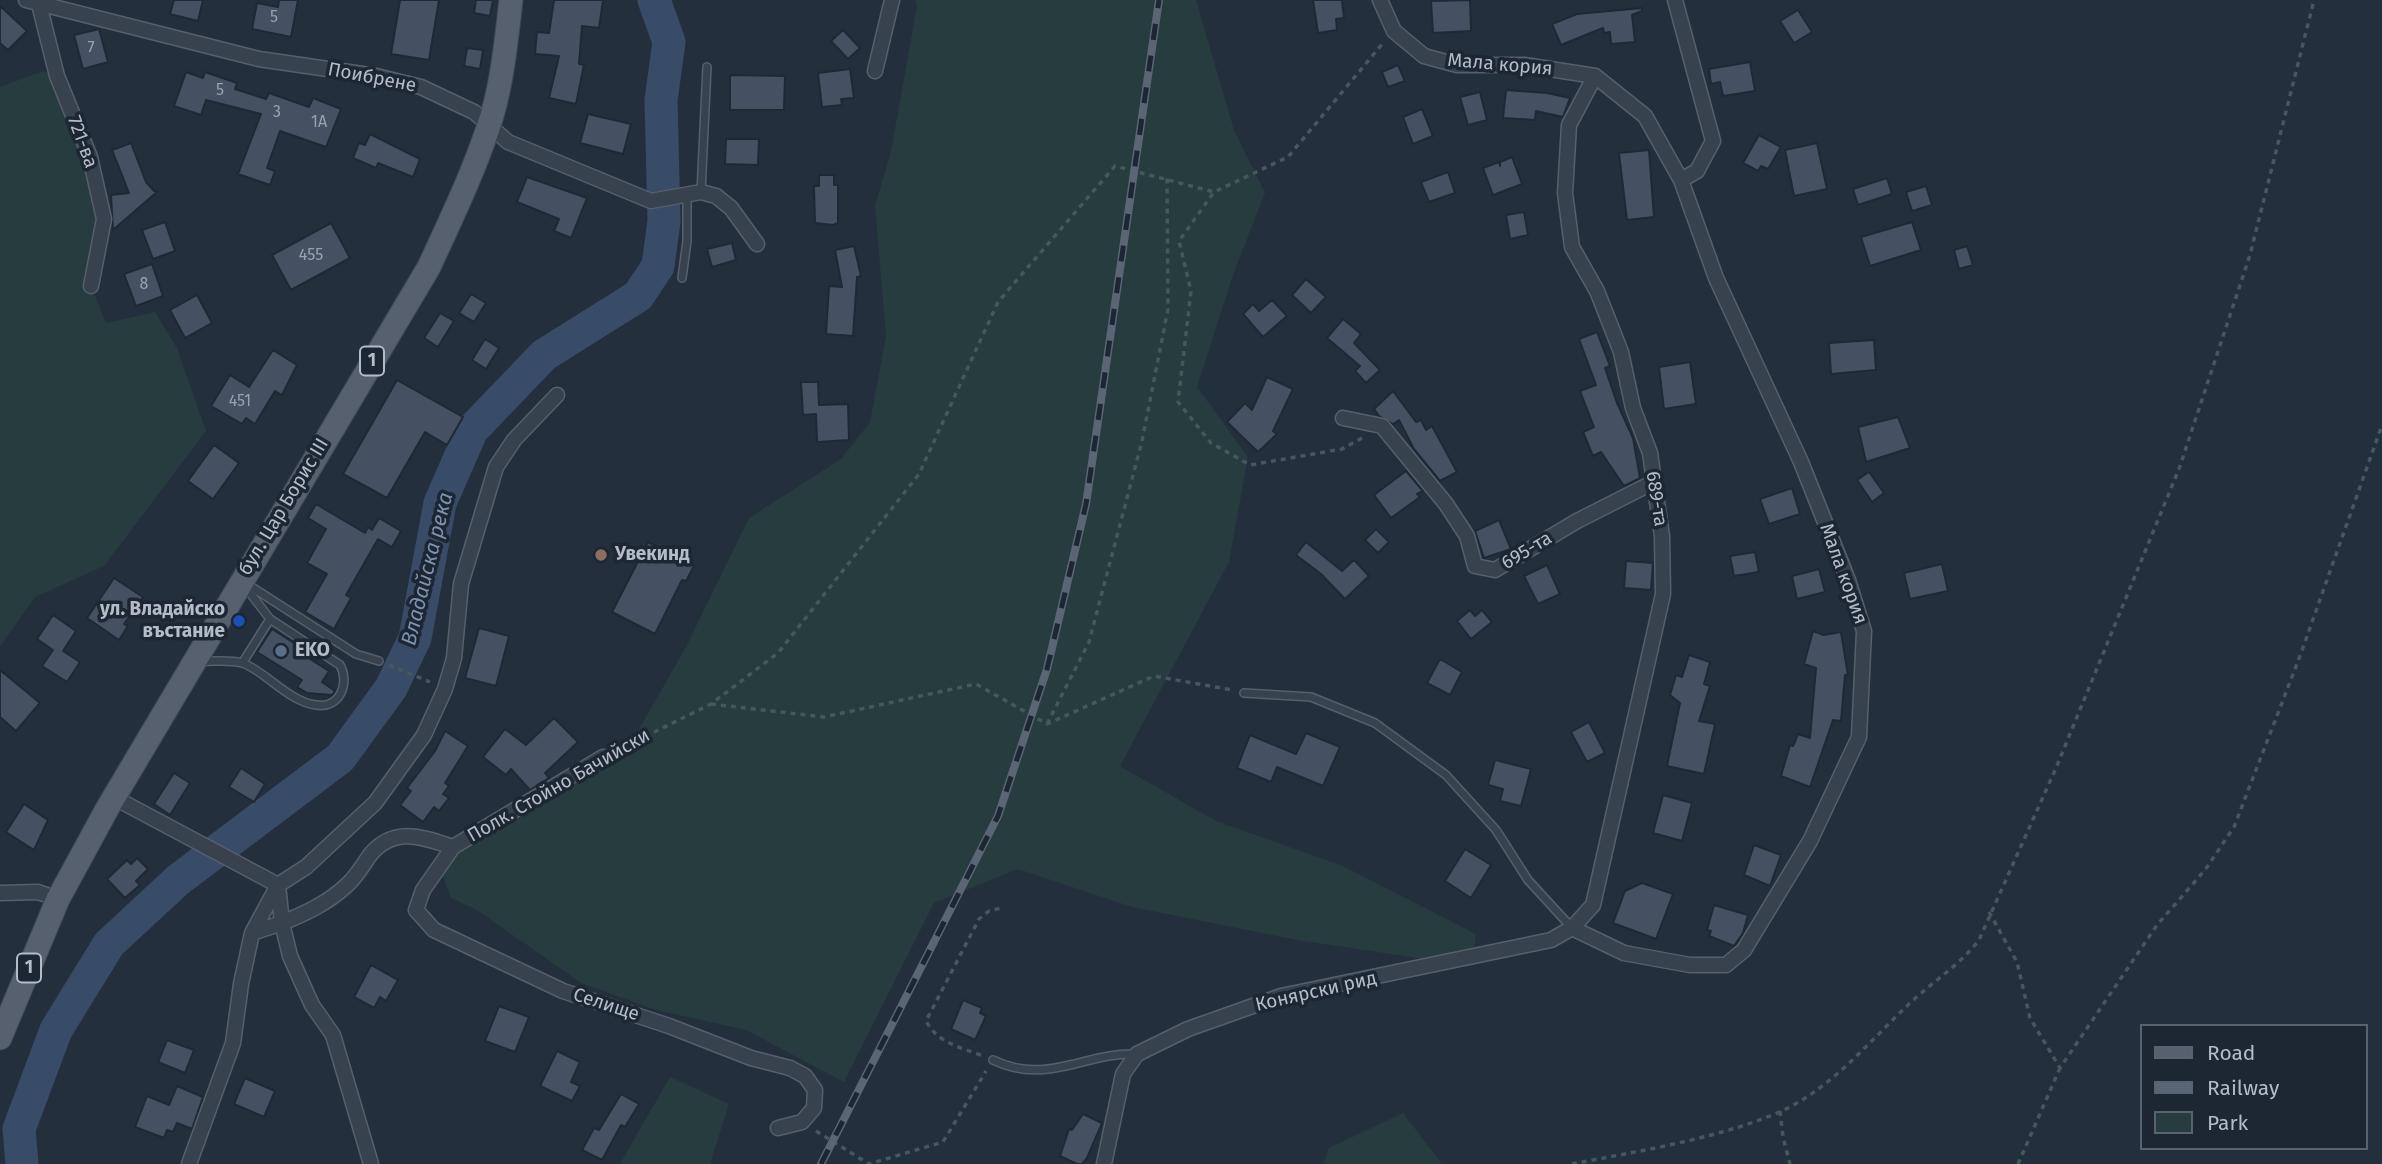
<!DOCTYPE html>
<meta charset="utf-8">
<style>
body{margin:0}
#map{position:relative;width:2382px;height:1164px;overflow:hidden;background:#242f3e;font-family:"Fira Sans",sans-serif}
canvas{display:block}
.legend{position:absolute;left:2140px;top:1024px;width:228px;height:126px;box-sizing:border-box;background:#1d2633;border:2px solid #59626f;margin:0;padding:9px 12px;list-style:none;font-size:21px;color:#b4bcc9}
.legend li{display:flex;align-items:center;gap:14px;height:35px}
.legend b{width:35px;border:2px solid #59626f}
</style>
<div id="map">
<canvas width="2382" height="1164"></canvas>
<ul class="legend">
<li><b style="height:9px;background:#56606e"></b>Road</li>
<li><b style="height:9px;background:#5a6575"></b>Railway</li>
<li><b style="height:19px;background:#263c3f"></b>Park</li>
</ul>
</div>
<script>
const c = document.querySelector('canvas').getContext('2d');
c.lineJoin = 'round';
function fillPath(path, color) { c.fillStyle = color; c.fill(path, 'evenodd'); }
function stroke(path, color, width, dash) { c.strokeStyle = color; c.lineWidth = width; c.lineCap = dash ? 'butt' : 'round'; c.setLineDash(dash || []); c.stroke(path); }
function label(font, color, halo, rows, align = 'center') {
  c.font = font + ' "Fira Sans",sans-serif'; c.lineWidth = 7; c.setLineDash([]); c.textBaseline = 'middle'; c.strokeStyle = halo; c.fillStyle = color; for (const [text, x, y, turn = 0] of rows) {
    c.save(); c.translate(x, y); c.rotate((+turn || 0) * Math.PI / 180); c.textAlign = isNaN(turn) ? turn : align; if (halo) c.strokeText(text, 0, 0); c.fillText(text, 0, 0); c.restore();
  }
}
fillPath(new Path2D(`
 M915 0H1196L1234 130 1265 193 1234 272 1197 387 1248 457 1229 562 1120 766 1216 821 1343 866 1476 934 1472 966 1297 940 1132 907 1018 869 934 903 844 1082 746 1030 656 1010 581 983 477 910 451 898 442 874 461 845 630 745 686 647 749 518 841 459 870 422 886 336 875 206 891 151 917 6Z
 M43 71 57 76 104 219 91 286 106 323 155 312 177 348 206 431 104 566 35 597 0 646V87Z
 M670 1077 729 1104 710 1164H620Z
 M1403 1113 1442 1164H1323L1329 1148Z`), '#263c3f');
stroke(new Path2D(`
 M22 1164 19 1129 56 1030 109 944 178 880 340 758 391 688 415 638 440 503 472 430 544 355 638 296 658 266 664 221 661 100 669 42 654 0`), '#394c67', 33);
const building = new Path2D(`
 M174 0H203L198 21 170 14Z
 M279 0H298L291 37 252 29 257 3 278 7Z
 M400 0H439L429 60 391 54Z
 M476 0H493L490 16 474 13Z
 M554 0H603L599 28 582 26 579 64 584 65 576 104 549 98 559 56 535 54 537 32 549 33Z
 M1313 0H1342L1344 18 1336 19 1337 30 1318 33Z
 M1470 0 1471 31 1433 33 1431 1Z
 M0 6 27 31 8 50 0 43Z
 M1642 8V11L1632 15 1635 42 1611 44 1610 32 1604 33 1603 28 1561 45 1552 24 1577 14Z
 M1798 10 1812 32 1794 43 1780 21Z
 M99 29 108 62 83 69 74 35Z
 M843 30 860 48 848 59 831 41Z
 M467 48 483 50 480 69 464 66Z
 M1750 62 1755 91 1723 96 1720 82 1711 84 1709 69Z
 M1398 65 1405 81 1388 87 1382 72Z
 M850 69 854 98 841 99 842 105 822 107 818 73Z
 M186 72 203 78 205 72 237 83 235 89 266 99 269 93 309 107 313 98 341 109 326 147 280 131 267 168 275 171 270 185 238 174 261 114 206 100 201 115 174 106Z
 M730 75 785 76 784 110H730Z
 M1506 90 1547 93 1570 98 1563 117 1536 111 1535 120 1503 118Z
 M1480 92 1487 120 1468 125 1460 97Z
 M1422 109 1433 136 1413 144 1403 117Z
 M588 114 631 124 623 154 580 143Z
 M370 134 420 159 413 177 378 163 376 168 353 158 359 143 365 145Z
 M1759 135 1781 147 1768 169 1761 166 1758 171 1743 163Z
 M726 139H759L758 165 725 164Z
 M131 143 146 182 154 191H158L113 230 111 195 129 193 112 150Z
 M1817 143 1827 189 1794 196 1785 150Z
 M1649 150 1654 217 1627 220 1619 153Z
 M1512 157 1522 184 1493 195 1483 168 1499 162 1500 166V162Z
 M1448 172 1455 193 1429 202 1421 182Z
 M819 175H834V185H838V223L833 225 815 223 814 186H819Z
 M527 177 587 198 571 238 554 231 559 219 517 202Z
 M1887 178 1892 194 1858 205 1853 189Z
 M1926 186 1932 205 1912 211 1906 192Z
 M1524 212 1528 235 1510 239 1506 215Z
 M165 222 175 251 153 259 142 230Z
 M1912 222 1921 250 1870 266 1861 237Z
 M331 223 350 258 291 290 272 255Z
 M732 243 736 260 712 267 707 249Z
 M854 246 861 276 857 277 853 336 826 334 829 286 842 287 835 250Z
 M1967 246 1973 265 1959 269 1954 250Z
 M152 264 163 296 136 306 124 274Z
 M1306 279 1326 297 1311 313 1292 295Z
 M471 294 486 303 474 322 459 313Z
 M197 295 212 323 185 338 170 310Z
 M1272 300 1287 316 1263 337 1243 314 1253 304 1259 311Z
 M440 313 454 321 438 347 424 338Z
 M1343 319 1361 334 1354 343 1380 370 1366 383 1355 371 1360 366 1327 338Z
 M1597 332 1610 366 1605 368 1617 403 1633 438 1640 478 1624 486 1601 452 1593 456 1583 432 1594 427 1580 391 1596 385 1579 339Z
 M485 339 499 348 486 369 472 360Z
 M1874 340 1876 370 1831 374 1829 343Z
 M273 350 297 365 282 395 275 391 255 424 246 418 242 424 211 406 230 375 249 387Z
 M1690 362 1696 404 1664 409 1659 367Z
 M1267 377 1293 389 1273 431 1277 434 1258 452 1227 422 1245 403 1252 410Z
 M397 380 463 417 447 445 425 432 387 498 343 474Z
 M801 382H818L819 405 848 404 849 440 817 442 816 414 803 415Z
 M1393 391 1416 422 1421 420 1426 430 1432 426 1457 472 1440 481 1414 449 1399 420 1393 424 1379 416 1374 409Z
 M1898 417 1910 448 1866 462 1858 427Z
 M214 445 239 463 213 499 188 481Z
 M1406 471 1423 491 1417 494 1420 497 1391 518 1374 495Z
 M1869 472 1884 493 1872 502 1857 480Z
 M1792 488 1800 514 1769 524 1760 499Z
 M316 504 365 533 368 527 372 530 379 518 401 531 392 547 378 539 346 595 351 598 334 629 305 612 327 574 307 563 326 529 308 518Z
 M1499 520 1511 549 1484 558 1475 531Z
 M1376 529 1389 542 1378 553 1365 540Z
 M648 542 694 566 686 581 682 580 655 634 612 612Z
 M1306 542 1342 571 1354 560 1369 576 1345 599 1321 574 1296 555Z
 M1755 552 1759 572 1734 576 1730 556Z
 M1626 561 1653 563 1651 590 1624 588Z
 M1942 564 1948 591 1910 599 1904 573Z
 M1547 565 1560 594 1538 604 1524 576Z
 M1819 569 1825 592 1797 599 1792 576Z
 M114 578 143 597 124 624 128 626 119 640 87 618Z
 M1470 610 1475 616 1482 610 1492 622 1471 639 1457 621Z
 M53 615 76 631 63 651 80 662 67 682 42 666 53 650 37 639Z
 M479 628 509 636 496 686 465 678Z
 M272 629 305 650 302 654 329 671 322 682 335 691 332 695 307 693 297 687 302 680 257 652Z
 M1813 631 1824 635 1841 632 1848 676 1845 675 1841 721 1833 720 1810 787 1781 776 1790 745 1793 746 1798 734 1810 738 1816 668 1804 664Z
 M1689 655 1710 662 1704 684 1710 686 1699 721 1715 724 1704 774 1667 766 1680 703 1670 695 1676 675 1682 677Z
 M1440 659 1462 672 1450 695 1427 683Z
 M0 670 40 703 16 731 0 717Z
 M554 718 578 742 545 773 549 778 530 790 511 769 506 775 483 757 505 729 526 745Z
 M1589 722 1605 753 1587 762 1571 732Z
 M445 731 468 746 445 783 449 786 443 794 449 798 439 811 434 807 423 822 400 805 411 791 407 788 435 751Z
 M1306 733 1340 747 1323 786 1277 767 1271 782 1237 768 1250 735 1296 754Z
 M1495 760 1531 769 1521 806 1500 801 1503 789 1488 785Z
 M241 768 265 784 254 802 229 787Z
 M174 773 190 783 170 815 154 804Z
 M1663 795 1692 803 1682 841 1653 833Z
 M24 804 48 820 34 850 6 832Z
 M1754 845 1781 855 1770 886 1744 875Z
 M1465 849 1491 865 1471 898 1445 881Z
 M137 858 148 869 136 881 140 885 125 898 107 879 127 860 131 864Z
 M1642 883 1673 894 1656 939 1613 923 1625 891Z
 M1714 905 1748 915 1743 933 1734 946 1709 936 1711 931 1707 930Z
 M371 965 398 980 386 1001 380 997 374 1008 354 997Z
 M963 1000 982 1008 980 1013 986 1016 975 1040 951 1029Z
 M499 1006 529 1017 515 1052 485 1041Z
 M167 1040 194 1050 185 1073 158 1062Z
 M557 1051 580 1062 571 1082 580 1086 572 1101 540 1086Z
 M245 1078 275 1091 264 1117 234 1104Z
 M177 1086 203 1097 192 1129 177 1123 173 1132 167 1130 164 1138 135 1127 147 1096 169 1105Z
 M621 1094 639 1104 625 1127 621 1125 602 1160 582 1150 594 1128 599 1130Z
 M1083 1114 1102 1123 1087 1158 1082 1164H1077L1060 1156 1069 1129 1072 1130Z`);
fillPath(building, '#455162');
stroke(building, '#1f2835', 2);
const lane = new Path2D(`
 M701 192 707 67
 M682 278 687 241V195
 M247 584 356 654 379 661
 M201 661C214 662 233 659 245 664 268 674 290 702 316 705 340 709 350 683 340 665L270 619 244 585
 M243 662 270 619
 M1244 693 1311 697 1375 723 1446 775 1496 830 1528 880 1572 928
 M993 1060C1047 1086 1085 1052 1136 1054`);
const street = new Path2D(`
 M26 0 259 59 376 76 421 87 474 112 508 142 651 201 701 192 716 196 731 208 757 244
 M38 0 57 76 90 157 104 219 91 286
 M1380 0 1394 31 1424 56 1457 65H1524L1595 76 1645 116 1681 180 1716 278 1801 462 1848 580 1864 631 1859 737 1810 841 1744 950 1726 965H1690L1624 953 1572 928
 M1675 0 1713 141 1697 171 1681 180
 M875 71 892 0
 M1343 418 1382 426 1446 504 1467 536 1475 566 1495 570 1577 521 1652 483
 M113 797 278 885 282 923 252 933
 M453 847 423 890 416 910 434 930 563 991 669 1026 751 1058 790 1068 805 1076 815 1090 814 1108 802 1122 778 1128
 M0 893 38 892 58 899
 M189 1164 233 1043 241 984 252 933 278 885 306 867 375 803 424 735 445 689 454 658 461 584 496 467 514 440 557 395
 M371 1164 333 1035 312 1005 290 956 282 923C306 913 328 903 347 885 356 877 363 865 370 855 394 826 422 837 453 847L603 757
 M1104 1164 1123 1074 1137 1054 1188 1029 1281 996 1551 940 1572 928 1593 905 1663 594 1662 536 1650 453 1633 408 1621 352 1597 291 1572 247 1565 193 1569 125 1595 76`);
const primary = new Path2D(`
 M0 1038 58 899 107 809 429 267C450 221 472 176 488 128 502 88 506 42 511 0`);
stroke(lane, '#565f6c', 10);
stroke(street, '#565f6c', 17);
stroke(primary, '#414a57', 25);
stroke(new Path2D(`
 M1362 438 1342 449 1250 465 1211 443 1178 402 1191 291 1179 241 1214 192 1288 157 1383 43
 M389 665 430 682
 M711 704 824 717 976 684 1047 724 1154 676 1232 690
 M1047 724 1089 642 1142 441 1168 309 1167 178
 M618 750 711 704 778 653 919 474 998 302 1115 166 1214 192
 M1989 912 2017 962 2030 1018 2060 1068 2157 925 2205 870 2234 827 2300 656 2382 425
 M981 1055C959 1047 938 1043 926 1021L979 919 989 911 1001 908
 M1780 1111 1783 1137 1790 1164
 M816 1131 869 1164 943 1142 986 1071
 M1572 1164C1639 1151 1728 1137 1788 1108 1835 1084 1871 1040 1909 1004 1932 982 1959 966 1979 940L2056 768 2179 469 2250 255 2314 0
 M2018 1164 2060 1068`), '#44595c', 3.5, [5, 5]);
stroke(lane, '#38414e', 7);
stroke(street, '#38414e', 14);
stroke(primary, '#56606e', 23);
const rail = new Path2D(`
 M821 1164 998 816 1047 669 1086 504 1159 0`);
stroke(rail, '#5a6575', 8);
stroke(rail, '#1d2633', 5, [16]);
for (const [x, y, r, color] of [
 [601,555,7,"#8d6e63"],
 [239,621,7,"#1a4fb4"],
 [281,651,7,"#5c6f8a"]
]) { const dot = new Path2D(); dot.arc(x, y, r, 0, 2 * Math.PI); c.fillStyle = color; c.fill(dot); stroke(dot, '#1d2633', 2.5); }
label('16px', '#98a1af', null, [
 ["5",274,18],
 ["7",91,49],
 ["5",220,91],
 ["3",277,113],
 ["1А",319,123],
 ["455",311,256],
 ["8",144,285],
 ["451",240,402]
]);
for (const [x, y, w] of [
 [372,361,24],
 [29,968,24]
]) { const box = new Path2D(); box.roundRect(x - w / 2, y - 14.5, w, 29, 5); c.fillStyle = '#1d2633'; c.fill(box); stroke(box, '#b4bcc9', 2); }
label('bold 18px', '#b4bcc9', null, [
 ["1",372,361],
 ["1",29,968]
]);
label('19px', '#b4bcc9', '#1d2633', [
 ["Мала кория",1500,65,5],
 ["Поибрене",372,78,11],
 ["721-ва",82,142,70],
 ["689-та",1656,499,81],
 ["бул. Цар Борис III",284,507,-59],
 ["695-та",1527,551,-31],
 ["Мала кория",1843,574,70],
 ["Полк. Стойно Бачийски",559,786,-30],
 ["Конярски рид",1316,992,-13],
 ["Селище",606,1005,18]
]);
label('bold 19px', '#b4bcc9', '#1d2633', [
 ["Увекинд",615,555],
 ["ул. Владайско",225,610,"right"],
 ["въстание",225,632,"right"],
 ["EKO",295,651]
], 'left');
label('italic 21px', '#7c92b1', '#1d2633', [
 ["Владайска река",428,569,-76]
]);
</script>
